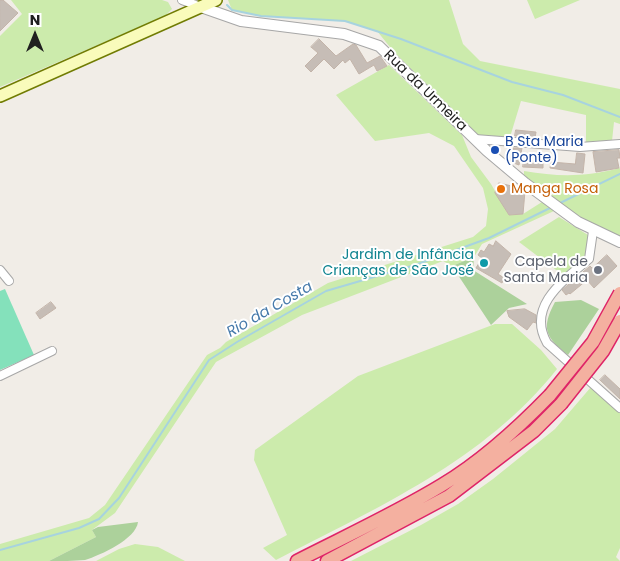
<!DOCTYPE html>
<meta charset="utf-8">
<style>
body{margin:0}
#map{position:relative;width:620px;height:561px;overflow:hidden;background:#f1ede7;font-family:Poppins,sans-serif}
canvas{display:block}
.north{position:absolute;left:10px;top:10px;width:50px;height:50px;-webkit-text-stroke:4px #fff;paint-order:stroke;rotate:0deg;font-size:14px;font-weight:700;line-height:20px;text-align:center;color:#202020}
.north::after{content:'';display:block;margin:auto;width:18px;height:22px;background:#202020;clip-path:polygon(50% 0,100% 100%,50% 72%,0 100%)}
</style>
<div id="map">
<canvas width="620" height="561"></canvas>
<div class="north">N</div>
</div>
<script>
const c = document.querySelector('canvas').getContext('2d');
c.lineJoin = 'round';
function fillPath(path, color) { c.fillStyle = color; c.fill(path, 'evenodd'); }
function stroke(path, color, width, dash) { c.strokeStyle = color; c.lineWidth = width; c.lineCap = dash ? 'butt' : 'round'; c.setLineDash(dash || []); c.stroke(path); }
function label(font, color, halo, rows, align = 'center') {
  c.font = font + ' Poppins,sans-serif'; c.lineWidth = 4; c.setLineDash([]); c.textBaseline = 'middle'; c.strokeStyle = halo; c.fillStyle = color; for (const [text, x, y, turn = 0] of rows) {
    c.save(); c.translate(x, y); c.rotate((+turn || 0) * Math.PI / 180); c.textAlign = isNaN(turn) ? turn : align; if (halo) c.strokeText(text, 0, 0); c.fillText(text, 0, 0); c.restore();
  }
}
fillPath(new Path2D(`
 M11 0H162L168 2 172 9 165 16 0 87V36L22 14Z
 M228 0H449L463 44 480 61 620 89V124L614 122 612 141 586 144V115L521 101 510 137 478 135 394 52 377 31 345 21 261 16 232 10Z
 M527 0H580L535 19Z
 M389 65 462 135 471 157 491 184 509 215 523 214 542 202 554 211 482 244 474 257 452 266 443 261 302 315 216 362 115 513 92 530 96 537 49 561H0V544L89 518 105 505 207 355 220 348 226 342 328 283 473 237 486 226 488 209 483 188 454 146 429 133 375 141 336 95Z
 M620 168V236C582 221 556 202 524 177V171C559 177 585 177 620 168Z
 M559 217 588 235C589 258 580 262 564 276L519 242Z
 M495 324H512L541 350 557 369C485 460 377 508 276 560L263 548 287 535 254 460 255 450 358 376Z
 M591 387 620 413V548L616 557 620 561H351L421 525 458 504 493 479 555 429Z
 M135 544 158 547 185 561H96L119 549Z`), '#ccebac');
fillPath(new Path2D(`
 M474 257 473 270 527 304 509 308 491 325 452 266Z
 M581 300 599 309 568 355C545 337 541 328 555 302Z
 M138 522C136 539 101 555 85 560 75 561 60 561 49 561L96 537 92 530 98 527Z`), '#acd19b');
fillPath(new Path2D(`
 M5 289 34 355 0 370V291Z`), '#84e1bb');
stroke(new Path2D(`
 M227 5 232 10 261 16 345 21 401 39 512 82 563 95 620 117
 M558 204 620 174
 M0 550 79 528 99 519 119 498 209 360 237 342 326 291 415 265 489 238 552 207`), '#a7d3df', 2);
const building = new Path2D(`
 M0 0H3L18 13 0 31Z
 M319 39 336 56 353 44 356 45 367 63 380 56 387 66 377 71 374 65 359 74 350 59 345 63 343 60 334 69 324 59 311 72 305 66 318 53 311 47Z
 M516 130 536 132 535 138 515 136Z
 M513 148H522L519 165 511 162Z
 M619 150 620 158H617L619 168 596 172 593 152Z
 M577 153 585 154 583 173 550 168 551 162 575 164Z
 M524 160 543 162V168L523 167Z
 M499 183 520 188 525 191 523 214 509 215 495 193Z
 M496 241 511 254 498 274 504 278 502 283 476 268 482 258 478 255 481 250 484 252 489 244 493 246Z
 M607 255 617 266 594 288 587 280 570 294 569 293 566 295 562 290 590 266 592 268Z
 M51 302 56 308 40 319 36 313Z
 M525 309 536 315V323L533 322 527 330 509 317 507 311Z
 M605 375 620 389V399L600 380Z`);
fillPath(building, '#c6bdb6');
stroke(building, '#c3b4a9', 1);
const minor = new Path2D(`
 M182 0 201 7
 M475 139 580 147 620 144
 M593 231 589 259C564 280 526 306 547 343L620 408
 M0 270 9 281
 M0 376 52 351`);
const tertiary = new Path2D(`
 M201 7 241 21 344 34 379 46 487 151 525 183 578 222 620 242`);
const secondary = new Path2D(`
 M0 96 216 0`);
const trunk = new Path2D(`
 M297 561C346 536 396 513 442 485 482 461 518 428 550 395
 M327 561 449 496 534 431 561 404`);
stroke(minor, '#a7a7a7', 10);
stroke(tertiary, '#a7a7a7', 12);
stroke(secondary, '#717c03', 14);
stroke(trunk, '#df2467', 15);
stroke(minor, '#fff', 8);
stroke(tertiary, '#fff', 10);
stroke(secondary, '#f9fbbb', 11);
stroke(trunk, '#f4b0a0', 12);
const trunkBridge = new Path2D(`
 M550 395 593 342 620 293
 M561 404 603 351 620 321`);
stroke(trunkBridge, '#df2467', 15, []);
stroke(trunkBridge, '#f4b0a0', 12);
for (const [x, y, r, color] of [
 [495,150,5,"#1a4fb4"],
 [501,189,5,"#e8710a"],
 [484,263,5,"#0f9aa8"],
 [598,270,5,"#6b7280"]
]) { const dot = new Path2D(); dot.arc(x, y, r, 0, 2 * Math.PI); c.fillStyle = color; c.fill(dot); stroke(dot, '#fff', 2); }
label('14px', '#202020', '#fff', [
 ["Rua da Urmeira",425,91,44]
]);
label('14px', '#164399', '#fff', [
 ["B Sta Maria",505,142],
 ["(Ponte)",505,158]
], 'left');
label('14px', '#c56008', '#fff', [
 ["Manga Rosa",511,189]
], 'left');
label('14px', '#0d838f', '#fff', [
 ["Jardim de Infância",474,255],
 ["Crianças de São José",474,271]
], 'right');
label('14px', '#5b616d', '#fff', [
 ["Capela de",588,262],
 ["Santa Maria",588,278]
], 'right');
label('italic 15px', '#477aab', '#fff', [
 ["Rio da Costa",270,310,-30]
]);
</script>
